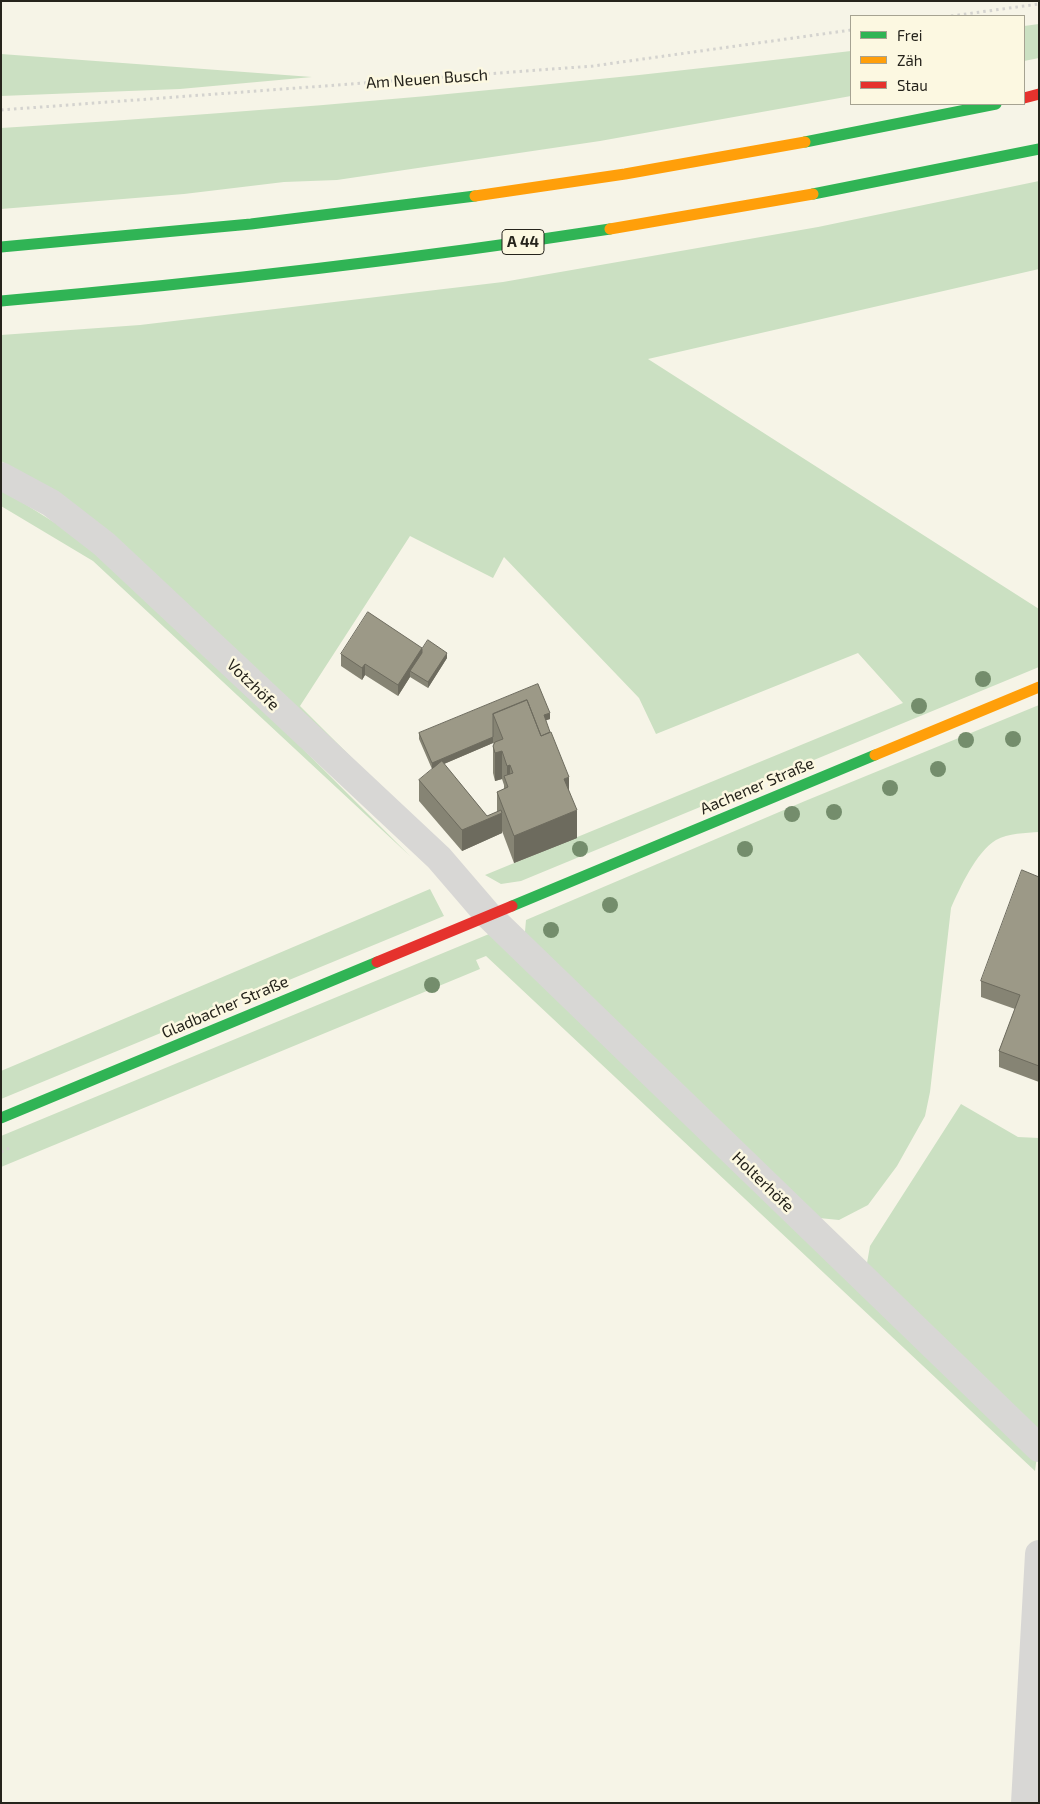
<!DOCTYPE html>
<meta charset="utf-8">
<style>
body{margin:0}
#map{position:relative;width:1040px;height:1804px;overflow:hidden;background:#f6f4e7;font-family:"Exo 2",sans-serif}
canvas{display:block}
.frame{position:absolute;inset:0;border:2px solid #26241c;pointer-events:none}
.legend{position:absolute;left:850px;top:15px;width:175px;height:90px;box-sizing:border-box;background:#fcf8e1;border:1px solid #a6a392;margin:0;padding:6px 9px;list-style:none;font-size:15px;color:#26241c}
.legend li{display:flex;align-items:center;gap:10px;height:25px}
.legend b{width:25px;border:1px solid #a6a392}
</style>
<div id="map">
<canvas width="1040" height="1804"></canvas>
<div class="frame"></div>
<ul class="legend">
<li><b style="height:6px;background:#30b455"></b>Frei</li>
<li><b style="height:6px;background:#ff9f0a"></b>Zäh</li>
<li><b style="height:6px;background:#e5322d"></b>Stau</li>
</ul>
</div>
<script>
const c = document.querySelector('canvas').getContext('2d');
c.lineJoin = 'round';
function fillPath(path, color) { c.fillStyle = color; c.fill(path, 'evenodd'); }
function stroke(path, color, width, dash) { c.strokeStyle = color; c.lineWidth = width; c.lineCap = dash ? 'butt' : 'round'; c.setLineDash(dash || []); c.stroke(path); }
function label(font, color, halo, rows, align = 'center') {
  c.font = font + ' "Exo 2",sans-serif'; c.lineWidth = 5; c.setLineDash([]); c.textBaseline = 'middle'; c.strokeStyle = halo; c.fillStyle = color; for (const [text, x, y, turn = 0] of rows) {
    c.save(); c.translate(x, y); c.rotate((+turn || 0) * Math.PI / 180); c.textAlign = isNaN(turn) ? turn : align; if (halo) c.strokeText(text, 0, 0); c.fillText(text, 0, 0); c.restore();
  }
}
fillPath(new Path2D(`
 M1039 24V58L1024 61V26Z
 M851 51V96L600 141 337 180 284 182 184 194 1 209V128C285 111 569 85 851 51Z
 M1 54 312 77 180 89 1 96Z
 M1039 181V269L648 359 1039 609V667L521 881 501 884 485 875 903 703 858 653 656 734 639 698 504 557 493 578 410 536 300 706 358 764 53 492 1 461V335L140 325 503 282 818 227Z
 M1 489 76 536 206 652 410 856 93 561 1 506Z
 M1039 705V832C1026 833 1008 833 996 840 976 852 960 888 951 908L930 1092 925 1116 897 1166 868 1205 839 1220 809 1217 524 943 526 920 805 801Z
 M430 889 444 916 1 1099V1071Z
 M489 934 1037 1456 1035 1471 486 956 476 960 480 969 1 1167V1136Z
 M961 1104 1018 1137 1039 1138V1437L867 1263 870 1246Z`), '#cbe0c2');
stroke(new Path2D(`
 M951 16 1039 4
 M1 110 593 66 851 30
 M1 1152 9 1148`), '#d4d3cf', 3, [2.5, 4]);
stroke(new Path2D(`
 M1 476 51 503 104 544 439 858 488 915 1039 1448
 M1025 1803 1039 1554`), '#d8d7d5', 28);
stroke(new Path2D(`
 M805 142 996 104
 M813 194 1039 149
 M1 247 251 224 475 196
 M1 301C205 283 408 260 610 229
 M512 906 875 755
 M1 1118 377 962`), '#30b455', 11);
stroke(new Path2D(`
 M475 196 625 174 805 142
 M610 229 813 194
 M875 755 1039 687`), '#ff9f0a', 11);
stroke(new Path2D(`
 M1024 98 1039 94
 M377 962 512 906`), '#e5322d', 11);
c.fillStyle = '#748d6c';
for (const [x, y] of [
 [983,679],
 [919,706],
 [1013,739],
 [966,740],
 [938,769],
 [890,788],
 [834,812],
 [792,814],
 [580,849],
 [745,849],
 [610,905],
 [551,930],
 [432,985]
]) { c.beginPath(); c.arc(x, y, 8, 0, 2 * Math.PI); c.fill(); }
fillPath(new Path2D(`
 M422 649 447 658 428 688 410 677 398 696 365 675 362 680 341 666V654Z
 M538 684 550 719 545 720 569 791 577 838 514 863 502 831V833L462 851 419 801V780L434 768 432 769 419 739V733ZM493 743 494 744 493 746V773L495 781 502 779 504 785V789L497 792V812L487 816 444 764Z
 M1039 877V1082L999 1067V1051L1015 1009 981 997V981Z`), '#868474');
fillPath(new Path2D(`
 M422 648V659L410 671V677L398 696V685Z
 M447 653V658L428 688V682Z
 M365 664V675L362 680V668Z
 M550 713V719L544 721V715Z
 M493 737V743L432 769V763Z
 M502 751V779L495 781V753Z
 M510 765V792L507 784V766Z
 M569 777V805L564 779Z
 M577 810V838L514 863V836Z
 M502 813V833L462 851V830Z`), '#6d6b5e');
const building = new Path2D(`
 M368 612 422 648 398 685 365 664 362 668 341 654Z
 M428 640 447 653 428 682 410 671 422 653V649Z
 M538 684 550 713 544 715 550 732 541 736 527 700 493 714V737L432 763 419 733Z
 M527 700 541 736 551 732 569 777 564 779 577 810 514 836 497 792 508 787 504 776 513 773 510 765 507 766 502 751 495 753 493 746 495 742 503 739 493 714Z
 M442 761 487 816 501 810 502 813 462 830 419 780Z
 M1022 870 1039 877V1066L999 1051 1020 995 981 981Z`);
fillPath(building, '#9c9987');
stroke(building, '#6d6b5e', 1);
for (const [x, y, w] of [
 [523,242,42]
]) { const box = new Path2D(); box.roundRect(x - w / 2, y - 12.5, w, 25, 4); c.fillStyle = '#fcf8e1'; c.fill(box); stroke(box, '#26241c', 1); }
label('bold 15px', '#26241c', null, [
 ["A 44",523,242]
]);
label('16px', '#26241c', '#fcf8e1', [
 ["Am Neuen Busch",427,79,-4],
 ["Votzhöfe",253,685,44],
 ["Aachener Straße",757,786,-23],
 ["Gladbacher Straße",225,1007,-23],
 ["Holterhöfe",763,1182,44]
]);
</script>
